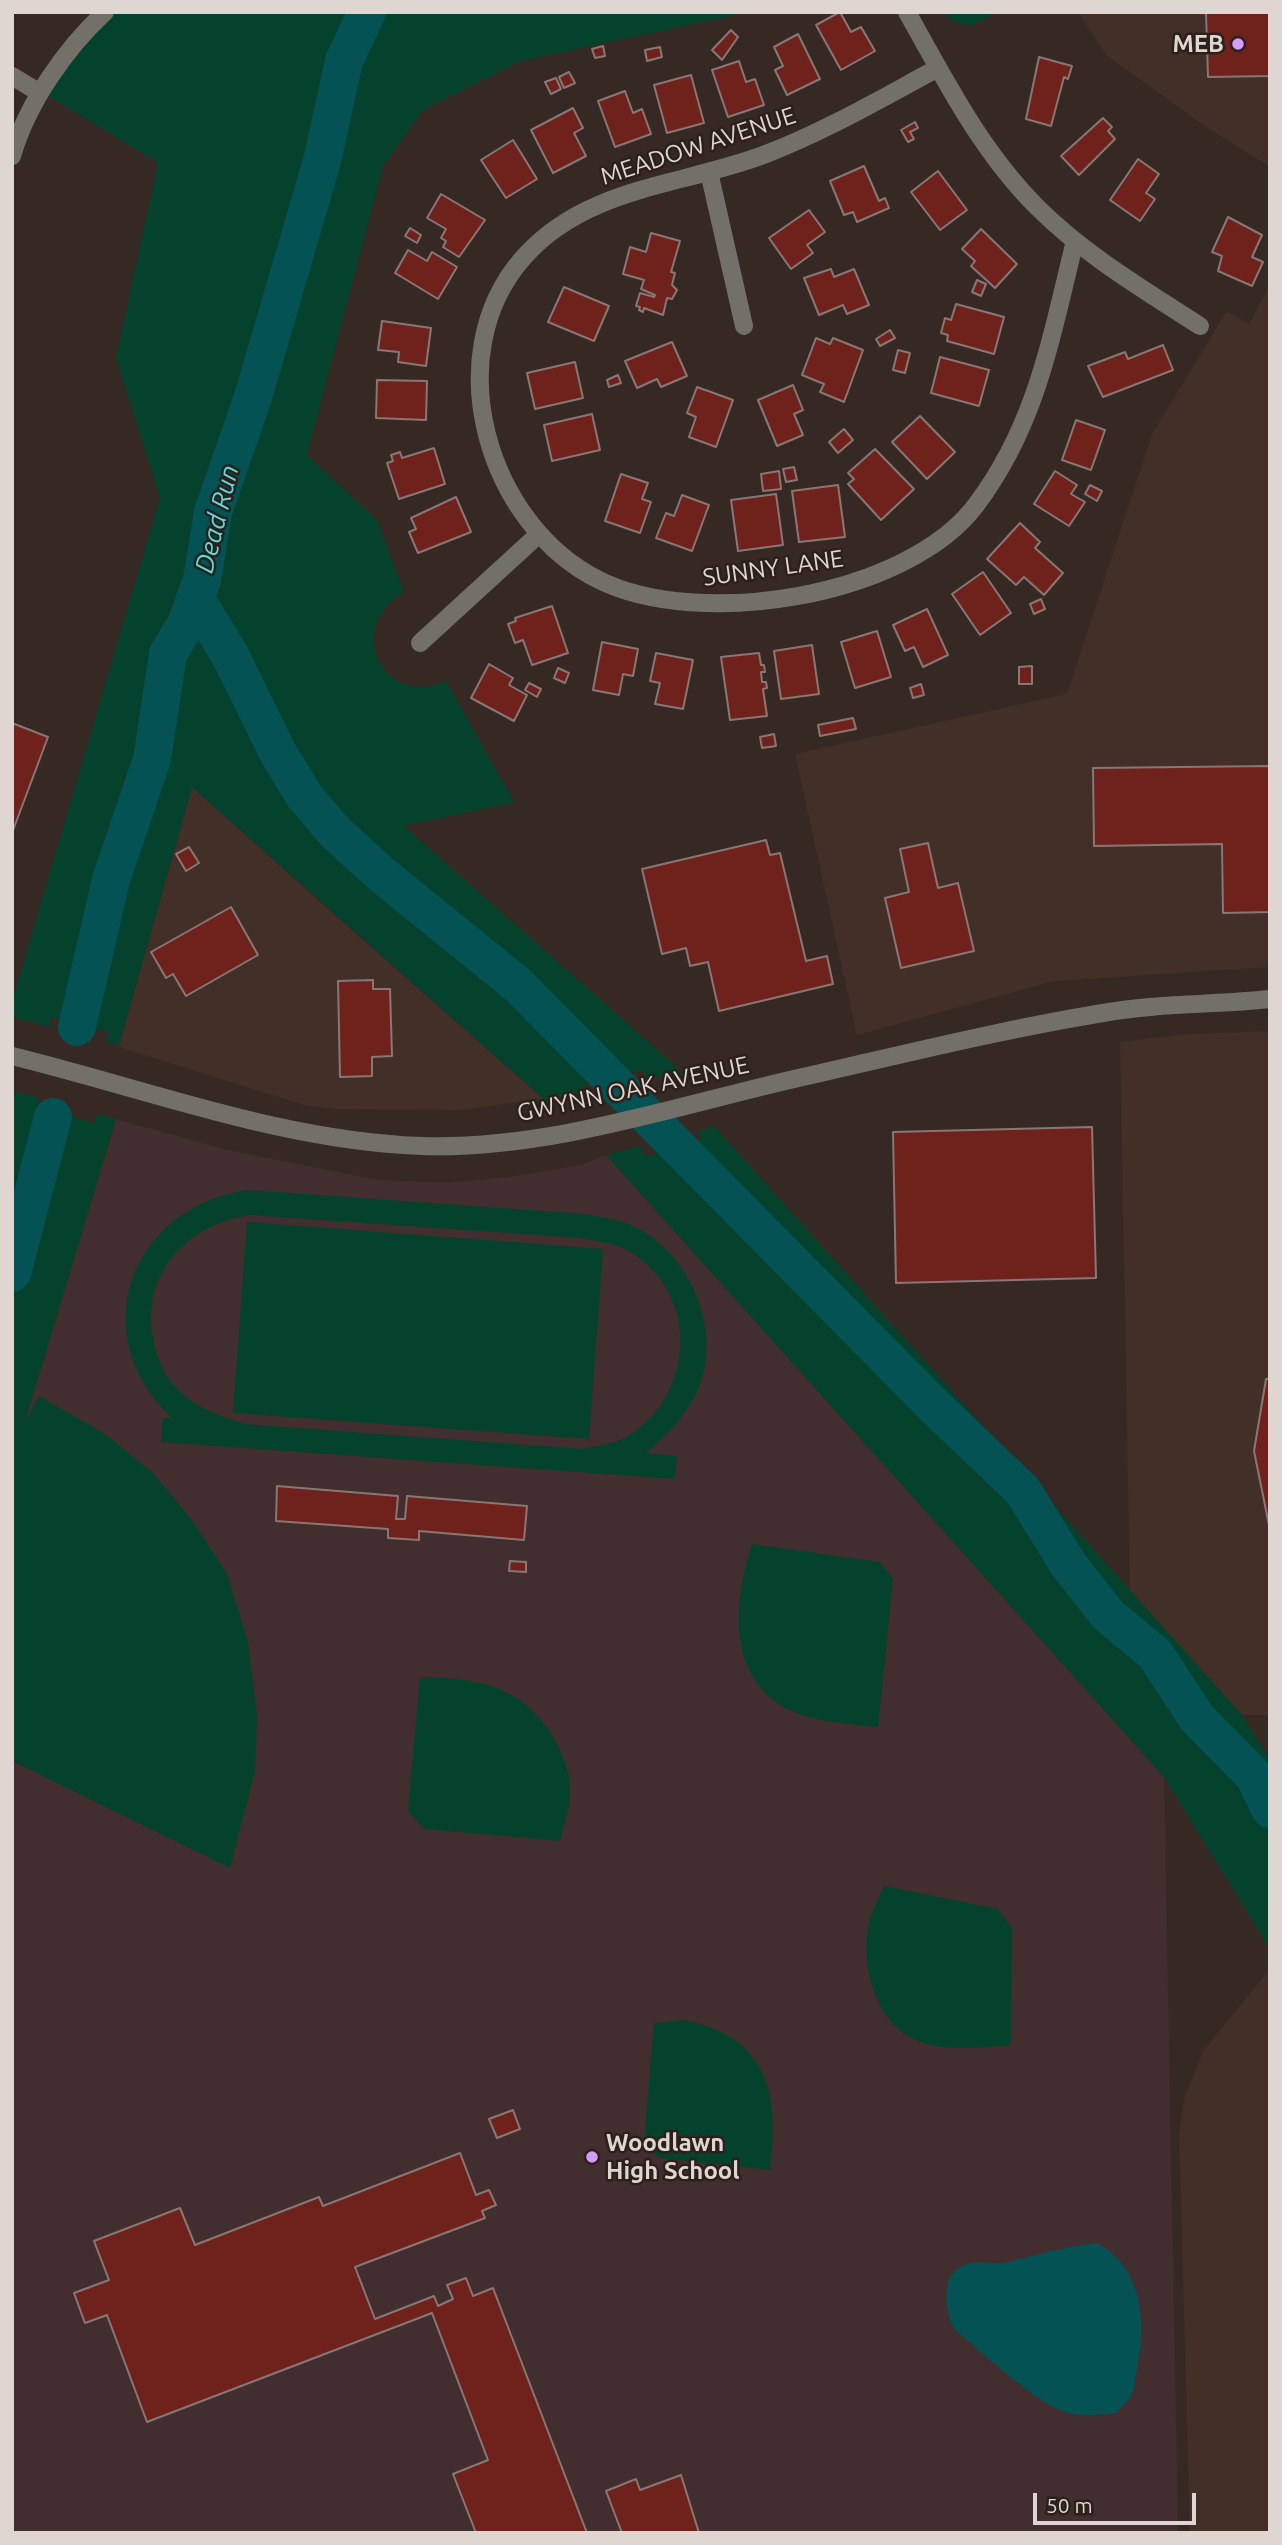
<!DOCTYPE html>
<style>
body{margin:0}
#map{position:relative;width:1282px;height:2545px;overflow:hidden;background:#362924;font-family:Ubuntu,sans-serif}
canvas{display:block}
.frame{position:absolute;inset:0;border:14px solid #dfd6d2;pointer-events:none}
.scale{position:absolute;left:1033px;top:2493px;width:163px;height:32px;box-sizing:border-box;border:4px solid #dfd6d2;border-top:0;padding-left:9px;font-size:21px;line-height:24px;white-space:nowrap;color:#dfd6d2;-webkit-text-stroke:5px #2c201b;paint-order:stroke}
</style>
<div id="map">
<canvas width="1282" height="2545"></canvas>
<div class="frame"></div>
<div class="scale">50 m</div>
</div>
<script>
const c = document.querySelector('canvas').getContext('2d');
c.lineJoin = 'round';
function fillPath(path, color) { c.fillStyle = color; c.fill(path, 'evenodd'); }
function stroke(path, color, width, dash) { c.strokeStyle = color; c.lineWidth = width; c.lineCap = dash ? 'butt' : 'round'; c.setLineDash(dash || []); c.stroke(path); }
function label(font, color, halo, rows, align = 'center') {
  c.font = font + ' Ubuntu,sans-serif'; c.lineWidth = 5; c.setLineDash([]); c.textBaseline = 'middle'; c.strokeStyle = halo; c.fillStyle = color; for (const [text, x, y, turn = 0] of rows) {
    c.save(); c.translate(x, y); c.rotate((+turn || 0) * Math.PI / 180); c.textAlign = isNaN(turn) ? turn : align; if (halo) c.strokeText(text, 0, 0); c.fillText(text, 0, 0); c.restore();
  }
}
fillPath(new Path2D(`
 M1078 12H1270V167L1205 126 1106 55Z
 M1270 285V967L1054 981 857 1035 795 754 1067 694 1152 434 1227 311 1249 324Z
 M192 787 328 909 547 1102 526 1101 460 1110 335 1109 304 1105 122 1048 119 1045Z
 M1270 1031V1715H1242L1130 1592 1120 1042 1189 1034Z
 M1270 1969V2533H1190L1179 2133 1185 2096 1203 2051Z`), '#422f27');
fillPath(new Path2D(`
 M116 1119 227 1150 378 1180 446 1183 509 1177 581 1165 606 1155 1164 1777 1178 2533H12V1463Z`), '#422e2f');
fillPath(new Path2D(`
 M108 12H749L521 61 423 110 383 166 307 455 377 520 404 592C343 628 383 709 446 681L514 802 404 826 683 1073 645 1080 643 1070 585 1083 587 1093 547 1102 192 787 119 1045 106 1042 109 1032 52 1017 49 1027 12 1017V1002L160 498 116 358 158 163 44 93Z
 M944 12H999L970 26 952 21Z
 M12 1091 39 1098 37 1108 94 1123 97 1114 116 1119 25 1422 39 1396 105 1434 152 1472 192 1520 227 1574 248 1642 257 1716 255 1771 230 1868 12 1761Z
 M715 1127 1242 1715 1270 1760V1949L1164 1777 606 1155 641 1146 644 1156 701 1143 699 1131Z
 M248 1190 584 1214C601 1217 619 1219 635 1227 689 1252 723 1331 699 1387 687 1415 668 1434 646 1453L677 1456 675 1479 161 1442 163 1418H172C83 1334 130 1207 248 1190ZM250 1215 581 1238C596 1241 613 1243 627 1250 699 1290 697 1394 628 1436 614 1444 597 1446 582 1449L245 1424C219 1416 194 1407 175 1387 163 1374 156 1354 153 1338 141 1273 188 1224 250 1215Z
 M247 1222 603 1249 589 1439 233 1413Z
 M752 1544 880 1562 893 1579 878 1727C850 1724 821 1723 794 1712 726 1683 733 1602 752 1544Z
 M420 1677C480 1678 525 1686 556 1742 564 1758 571 1776 570 1793 570 1809 563 1826 560 1841L424 1829 408 1811Z
 M884 1886 998 1909 1012 1928 1011 2045C979 2047 943 2053 914 2039 873 2021 858 1956 871 1916 874 1905 880 1896 884 1886Z
 M684 2020C768 2037 780 2093 770 2170L659 2158 644 2143 654 2023Z`), '#04422e');
fillPath(new Path2D(`
 M1096 2243C1143 2266 1147 2324 1137 2369 1135 2377 1135 2389 1131 2396 1127 2402 1121 2407 1116 2413 1100 2415 1084 2417 1068 2413 1036 2404 982 2352 955 2330 943 2308 939 2268 972 2263 983 2261 994 2265 1005 2263 1036 2255 1064 2247 1096 2243Z`), '#045253');
stroke(new Path2D(`
 M195 598 231 657 278 753 305 797 335 832 381 874 518 985 932 1404 1023 1491 1068 1564 1108 1615 1155 1654 1197 1718 1254 1776 1270 1809
 M77 1027 111 880 152 759 168 654 187 622 202 580 213 512 253 397 322 161 344 61 367 12
 M12 1273 53 1117`), '#045253', 38);
const building = new Path2D(`
 M840 12 851 32 861 27 875 51 841 70 816 25Z
 M1206 12H1270V76L1208 77Z
 M731 30 738 37 722 60 712 50Z
 M798 34 820 79 787 95 775 70 783 66 774 47Z
 M603 46 605 56 595 58 592 49Z
 M660 47 662 57 647 61 645 50Z
 M1039 57 1072 66 1068 79 1064 77 1051 126 1026 119Z
 M739 61 746 82 755 79 764 105 728 117 712 70Z
 M569 72 575 83 564 88 559 77Z
 M691 75 704 123 667 133 654 85Z
 M556 78 561 89 551 94 545 82Z
 M625 91 633 113 642 109 651 134 615 147 598 101Z
 M573 108 583 128 574 133 586 156 553 173 531 130Z
 M1103 118 1112 127 1108 131 1115 139 1079 175 1061 156Z
 M915 122 918 128 910 132 914 139 908 142 901 130Z
 M513 140 537 179 506 198 481 160Z
 M1138 159 1159 174 1146 193 1155 199 1140 221 1110 200Z
 M864 166 879 201 885 198 889 208 857 222 853 212 844 215 830 181Z
 M938 171 967 210 940 230 911 192Z
 M441 194 485 220 459 257 443 247 446 241 441 238 446 229 427 218Z
 M809 210 825 232 807 245 813 253 791 269 769 238Z
 M1228 217 1262 235 1252 257 1263 262 1252 286 1218 271 1222 256 1212 252Z
 M410 228 421 235 417 243 405 236Z
 M981 229 1017 264 995 288 971 266 975 261 962 249Z
 M651 233 680 241 671 272 675 273 672 285 677 290 672 299 667 298 663 315 644 308 643 312 639 310 640 307 636 306 640 293 654 297 655 295 641 289 644 280 623 274 630 247 646 252Z
 M408 250 427 261 432 252 457 267 438 299 395 273Z
 M831 269 834 277 854 269 869 305 847 314 843 305 819 315 804 278Z
 M977 280 986 284 981 296 972 292Z
 M564 287 609 306 594 341 548 322Z
 M956 304 1004 317 994 354 947 341 948 335 941 333 945 318 951 320Z
 M382 321 431 328 426 366 398 362 399 352 378 350Z
 M890 330 895 338 880 346 876 339Z
 M816 338 830 344 833 338 863 350 844 402 820 392 824 384 802 375Z
 M672 342 687 376 661 387 657 379 637 388 625 361Z
 M1163 345 1173 370 1103 397 1088 366 1125 352 1128 359Z
 M898 350 910 353 905 373 893 370Z
 M940 357 989 370 979 406 931 393Z
 M575 362 583 398 535 409 527 373Z
 M618 375 621 383 609 387 607 380Z
 M377 380 427 381 426 420 376 418Z
 M793 385 803 410 794 414 803 435 777 446 758 400Z
 M697 387 733 400 716 447 689 437 696 417 687 413Z
 M592 414 600 450 552 461 544 425Z
 M920 416 955 452 927 479 892 442Z
 M1076 420 1105 430 1091 470 1062 460Z
 M844 429 853 440 838 453 829 442Z
 M434 448 445 484 399 499 387 463 393 461 391 455 400 452 402 458Z
 M875 449 914 489 881 520 848 484 854 479 848 473Z
 M794 467 797 480 786 482 783 469Z
 M779 471 781 489 763 491 761 474Z
 M1055 471 1077 485 1071 494 1085 502 1069 526 1034 504Z
 M621 474 648 483 642 499 651 502 640 533 605 521Z
 M838 485 845 537 799 542 792 491Z
 M1090 485 1102 491 1097 501 1085 494Z
 M776 494 783 545 738 551 731 500Z
 M682 495 709 505 692 551 656 538 666 513 674 516Z
 M456 497 471 532 418 553 409 532 416 529 411 518Z
 M1020 523 1040 542 1035 548 1063 573 1044 595 1024 577 1016 585 987 559Z
 M983 572 1011 613 980 635 952 594Z
 M1041 599 1045 609 1034 614 1030 604Z
 M552 606 568 653 532 665 523 640 515 643 508 624 516 621 515 618Z
 M927 609 948 655 923 667 914 647 905 651 893 625Z
 M877 631 891 677 855 688 841 642Z
 M602 642 638 649 633 676 623 674 619 695 593 690Z
 M812 645 819 694 781 699 774 651Z
 M656 653 693 660 683 709 655 704 660 683 650 681Z
 M759 653 761 665H764L765 672H761L762 682H766L767 688 763 689 767 716 730 720 721 657Z
 M489 664 513 678 509 685 527 695 514 721 471 698Z
 M1032 666V684H1019V667Z
 M558 668 569 673 565 683 554 678Z
 M529 683 541 689 537 697 525 690Z
 M921 684 924 695 913 698 910 688Z
 M853 718 856 729 820 736 818 725Z
 M12 723 48 737 12 833Z
 M774 734 776 746 762 748 760 737Z
 M1270 766V912L1223 913 1222 844 1094 846 1093 768Z
 M766 840 770 855 780 853 806 961 827 956 833 984 719 1011 708 962 690 966 686 948 662 954 642 869Z
 M928 843 938 888 958 883 974 951 901 968 885 898 909 892 900 849Z
 M189 847 199 863 186 871 176 854Z
 M231 907 258 955 186 996 173 974 166 978 151 952Z
 M373 980V989H390L392 1056 372 1057V1076L340 1077 338 981Z
 M1092 1127 1096 1278 896 1283 893 1132Z
 M1266 1379H1270L1269 1525 1254 1451Z
 M277 1486 398 1496 396 1519H405L407 1496 527 1506 524 1540 419 1531V1540L388 1538V1529L276 1521Z
 M510 1561 526 1562V1572L509 1571Z
 M513 2110 520 2129 497 2138 489 2119Z
 M460 2153 476 2195 489 2190 496 2205 482 2211 485 2218 355 2267 375 2319 434 2296 438 2306 453 2299 447 2285 466 2278 473 2296 493 2288 587 2533H476L453 2474 488 2460 432 2313 147 2422 107 2315 85 2323 74 2293 109 2280 94 2241 180 2208 195 2245 319 2197 323 2206Z
 M681 2475 699 2533H622L606 2491 636 2479 640 2490Z`);
fillPath(building, '#6f211c');
stroke(building, '#887775', 2);
stroke(new Path2D(`
 M907 12C945 80 981 151 1037 207 1085 255 1143 289 1200 326
 M938 68C882 98 826 131 766 154 683 186 586 186 523 258 437 356 488 525 599 580 699 630 907 597 976 505 1037 424 1051 337 1075 241
 M12 76 40 93
 M12 156C27 104 65 49 105 12
 M709 172 744 326
 M420 643 539 534
 M12 1056C147 1089 281 1141 421 1146 547 1150 672 1107 794 1079 896 1056 999 1030 1103 1013 1158 1003 1214 1005 1270 999`), '#73706a', 18);
for (const [x, y, r, color] of [
 [1238,44,7,"#d39cfc"],
 [592,2157,7,"#d39cfc"]
]) { const dot = new Path2D(); dot.arc(x, y, r, 0, 2 * Math.PI); c.fillStyle = color; c.fill(dot); stroke(dot, '#2c201b', 2.5); }
label('bold 24px', '#dfd6d2', '#2c201b', [
 ["MEB",1224,44],
 ["Woodlawn",606,2143,"left"],
 ["High School",606,2171,"left"]
], 'right');
label('24px', '#dfd6d2', '#2c201b', [
 ["MEADOW AVENUE",698,146,-18],
 ["SUNNY LANE",773,568,-8],
 ["GWYNN OAK AVENUE",633,1089,-12]
]);
label('italic 26px', '#5bdcde', '#2c201b', [
 ["Dead Run",217,519,-76]
]);
</script>
